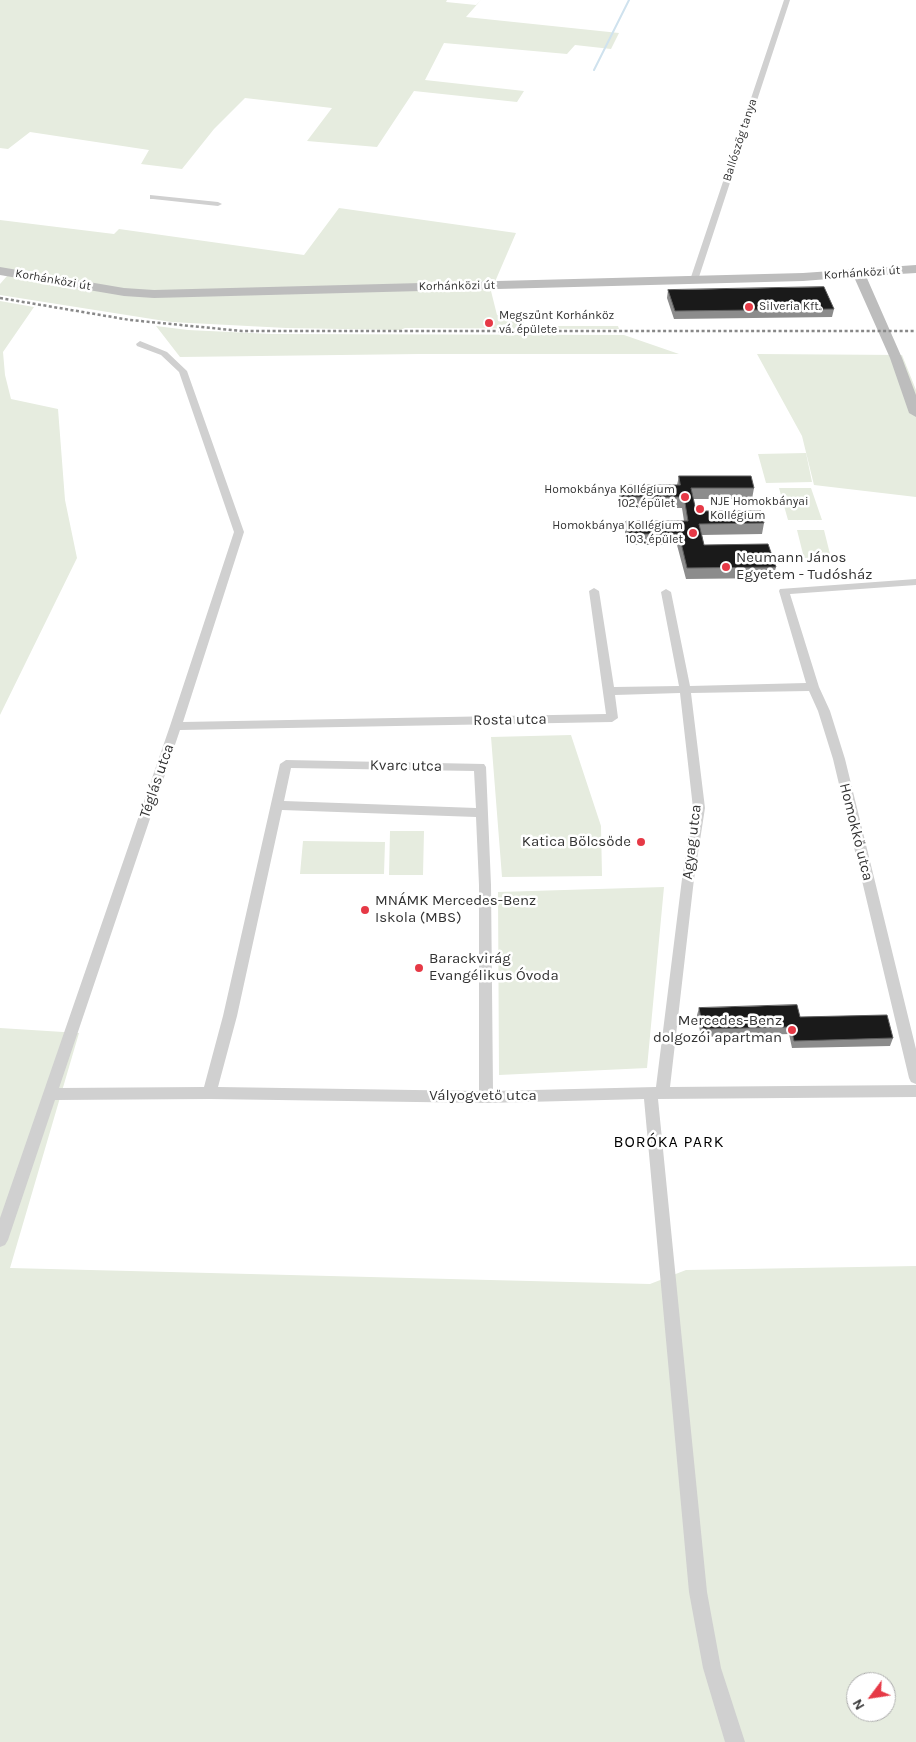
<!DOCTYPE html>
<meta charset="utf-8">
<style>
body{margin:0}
#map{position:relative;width:916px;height:1742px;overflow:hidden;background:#fff;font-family:Karla,sans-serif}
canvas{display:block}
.north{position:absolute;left:846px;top:1672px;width:50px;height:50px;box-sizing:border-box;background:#fff;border:1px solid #adadad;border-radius:50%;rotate:239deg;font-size:14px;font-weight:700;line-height:20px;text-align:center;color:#333}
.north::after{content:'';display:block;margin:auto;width:18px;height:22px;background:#e63946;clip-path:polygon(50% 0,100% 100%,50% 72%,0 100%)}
</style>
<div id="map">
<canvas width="916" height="1742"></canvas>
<div class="north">N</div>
</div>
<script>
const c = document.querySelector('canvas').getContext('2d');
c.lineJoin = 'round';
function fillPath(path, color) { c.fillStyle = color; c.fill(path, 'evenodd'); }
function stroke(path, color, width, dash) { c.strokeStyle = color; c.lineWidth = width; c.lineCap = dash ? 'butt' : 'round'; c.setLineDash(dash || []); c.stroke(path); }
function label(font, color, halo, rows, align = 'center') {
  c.font = font + ' Karla,sans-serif'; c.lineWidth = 5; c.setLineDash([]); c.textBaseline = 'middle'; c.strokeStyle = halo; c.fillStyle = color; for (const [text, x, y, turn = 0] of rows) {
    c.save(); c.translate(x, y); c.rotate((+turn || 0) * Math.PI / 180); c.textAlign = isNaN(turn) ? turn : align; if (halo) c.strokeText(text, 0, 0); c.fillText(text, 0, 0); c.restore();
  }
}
fillPath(new Path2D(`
 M0 0H447L446 2 476 5 481 0 466 17 619 33 611 49 575 45 567 54 444 43 425 80 524 91 517 102 414 91 377 147 307 141 332 108 245 98 214 129 182 169 141 164 149 150 30 132 8 149 0 148Z
 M339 208 516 233 491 291 497 315H521L525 326H618L619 329 405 328 400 330 286 328 171 322 0 295V284L7 276 0 274V220L114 234 119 229 304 255Z
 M0 301 34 307 3 352 5 375 11 399 58 409 65 500 77 558 0 715Z
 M156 326 188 330 272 334 624 335 679 354H420L180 357Z
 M757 354 902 355 916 390V497L814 485 802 436Z
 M806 453 812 482 766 483 758 454Z
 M779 488H811L822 520H788Z
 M797 530H824L831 558H804Z
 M571 735 601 826 602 876 502 877 491 737Z
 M390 831H424L423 875H389Z
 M303 841 385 842 384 874H300Z
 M664 887 647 1068 499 1075 498 892Z
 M0 1028 79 1033 10 1268 650 1284 686 1270 916 1266V1742H0ZM856 1682H886V1712H856Z`), '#e6ecdf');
stroke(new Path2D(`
 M594 70 629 0`), '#cfe2ee', 2);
fillPath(new Path2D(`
 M784 0H790L698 280 691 282 690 280Z
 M150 195 218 202 222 204 218 206 153 199H150Z
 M140 341 167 352 187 371 244 532 183 722 606 714 589 591 594 588 599 591 614 687 679 686 661 592 666 589 671 592 690 686 806 683 779 591 780 589 916 579V585L790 594 819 687 830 711 845 759 916 1049V1084L911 1082 909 1078 833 759 818 711 809 691 691 693 705 808 694 879 670 1087 916 1085V1097L658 1099 707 1592 721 1668 745 1742H725L703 1668 689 1592 644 1099 486 1103 209 1099 55 1100 8 1240 5 1245 0 1247V1218L170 726 234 532 179 372 161 355 137 346 136 344ZM680 693 693 808 682 879 656 1087 493 1091 491 885 486 767 484 764 286 760 280 764 223 1016 204 1087 59 1088 180 730 612 722 618 718 615 695ZM291 768 474 771 476 808 284 801ZM282 810 476 817 479 885V1091L218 1087 237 1016Z`), '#d0d0d0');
fillPath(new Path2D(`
 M916 265V273L866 276 902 358 916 395V417L909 413 890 358 854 277 803 281 154 298 124 296 0 275V267L124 288 154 290 803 273Z`), '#bdbdbd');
stroke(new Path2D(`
 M0 298 130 320 242 331H916`), '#888', 2.5, [3, 2.5]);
fillPath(new Path2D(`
 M668 290 834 309 832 317 674 319 667 298Z
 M679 476 754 488 752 499H693L696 511 764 523 762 534 702 535 704 545 776 567 773 578 686 579 677 545H627L625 532 626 521H684L682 508H620L619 496 620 485H677Z
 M699 1008 800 1017 893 1038 890 1046 792 1048 789 1034 701 1037 697 1015Z`), '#8c8c8c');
const building = new Path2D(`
 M824 287 834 309 675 311 668 290Z
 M679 476H751L754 488H691L696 511H761L764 523 699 524 704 545 768 544 776 567 687 568 679 534H628L626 521H688L684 497H621L620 485H680Z
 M797 1005 800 1017 887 1015 893 1038 794 1041 791 1027 703 1029 699 1008Z`);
fillPath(building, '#1a1a1a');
stroke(building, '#5f5f5f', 1);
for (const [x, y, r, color] of [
 [749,307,5,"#e63946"],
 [489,323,5,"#e63946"],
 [685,497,5,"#e63946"],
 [700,509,5,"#e63946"],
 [693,533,5,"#e63946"],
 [726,567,5,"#e63946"],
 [641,842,5,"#e63946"],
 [365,910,5,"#e63946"],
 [419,968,5,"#e63946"],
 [792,1030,5,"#e63946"]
]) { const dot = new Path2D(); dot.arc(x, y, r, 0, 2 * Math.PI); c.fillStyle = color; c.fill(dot); stroke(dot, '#fff', 2); }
label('12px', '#333', '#fff', [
 ["Ballószög tanya",740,140,-72],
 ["Korhánközi út",862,273,-4],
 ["Korhánközi út",53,280,10],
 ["Korhánközi út",457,286,-1]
]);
label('12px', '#333', '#fff', [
 ["Silveria Kft.",759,307],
 ["Megszűnt Korhánköz",499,316],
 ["vá. épülete",499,330],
 ["Homokbánya Kollégium",675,490,"right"],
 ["102. épület",675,504,"right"],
 ["NJE Homokbányai",710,502],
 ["Kollégium",710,516],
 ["Homokbánya Kollégium",683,526,"right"],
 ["103. épület",683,540,"right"]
], 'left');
label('15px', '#333', '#fff', [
 ["Neumann János",736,558],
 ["Egyetem - Tudósház",736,575],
 ["Katica Bölcsőde",631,842,"right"],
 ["MNÁMK Mercedes-Benz",375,901],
 ["Iskola (MBS)",375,918],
 ["Barackvirág",429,959],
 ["Evangélikus Óvoda",429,976],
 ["Mercedes-Benz",782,1021,"right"],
 ["dolgozói apartman",782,1038,"right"]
], 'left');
label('15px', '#333', '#fff', [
 ["Rosta utca",510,720,-1],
 ["Kvarc utca",406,766,1],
 ["Téglás utca",157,781,-71],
 ["Homokkő utca",856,832,76],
 ["Agyag utca",692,842,-83],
 ["Vályogvető utca",483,1096]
]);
c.letterSpacing = '1px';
label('16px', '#000', '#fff', [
 ["BORÓKA PARK",669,1142]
]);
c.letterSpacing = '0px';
</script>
